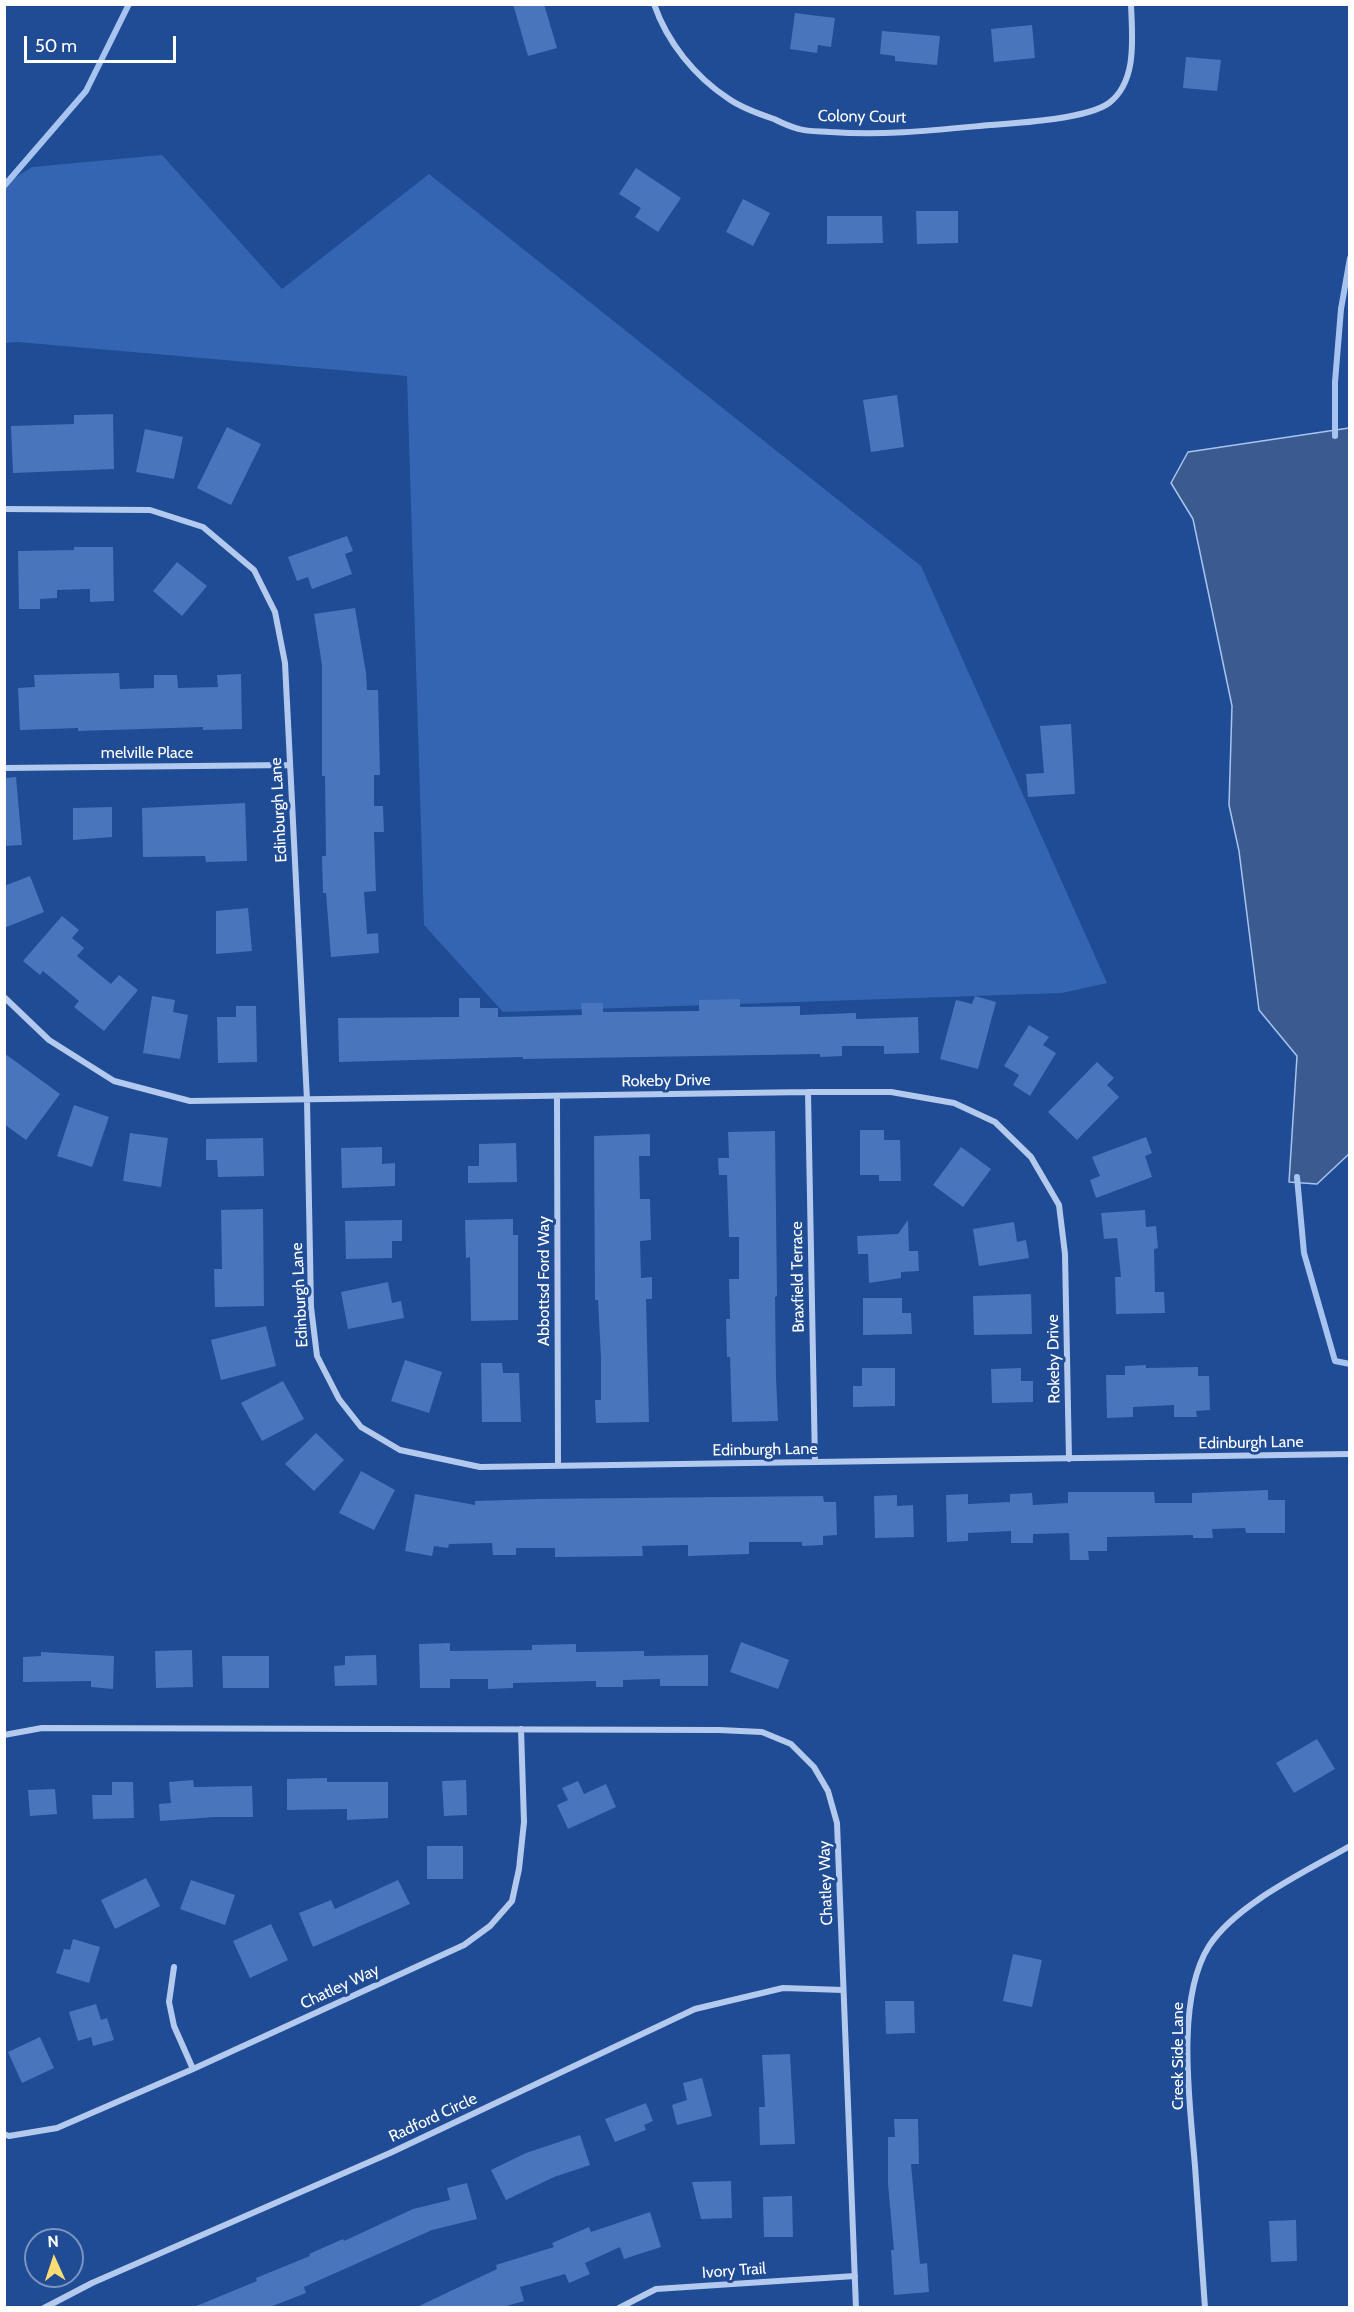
<!DOCTYPE html>
<style>
body{margin:0}
#map{position:relative;width:1354px;height:2312px;overflow:hidden;background:#1f4c95;font-family:Cabin,sans-serif}
canvas{display:block}
.frame{position:absolute;inset:0;border:6px solid #fff;pointer-events:none}
.north{position:absolute;left:24px;top:2228px;width:60px;height:60px;box-sizing:border-box;background:#1f4c95;border:2px solid #7994bf;border-radius:50%;rotate:357deg;font-size:16px;font-weight:700;line-height:24px;text-align:center;color:#fff}
.north::after{content:'';display:block;margin:auto;width:21px;height:27px;background:#fcdc73;clip-path:polygon(50% 0,100% 100%,50% 72%,0 100%)}
.scale{position:absolute;left:24px;top:36px;width:152px;height:27px;box-sizing:border-box;border:3px solid #fff;border-top:0;padding-left:8px;font-size:18px;line-height:21px;white-space:nowrap;color:#fff;-webkit-text-stroke:4px #1f4c95;paint-order:stroke}
</style>
<div id="map">
<canvas width="1354" height="2312"></canvas>
<div class="frame"></div>
<div class="north">N</div>
<div class="scale">50 m</div>
</div>
<script>
const c = document.querySelector('canvas').getContext('2d');
c.lineJoin = 'round';
function fillPath(path, color) { c.fillStyle = color; c.fill(path, 'evenodd'); }
function stroke(path, color, width, dash) { c.strokeStyle = color; c.lineWidth = width; c.lineCap = dash ? 'butt' : 'round'; c.setLineDash(dash || []); c.stroke(path); }
function label(font, color, halo, rows, align = 'center') {
  c.font = font + ' Cabin,sans-serif'; c.lineWidth = 6; c.setLineDash([]); c.textBaseline = 'middle'; c.strokeStyle = halo; c.fillStyle = color; for (const [text, x, y, turn = 0] of rows) {
    c.save(); c.translate(x, y); c.rotate((+turn || 0) * Math.PI / 180); c.textAlign = isNaN(turn) ? turn : align; if (halo) c.strokeText(text, 0, 0); c.fillText(text, 0, 0); c.restore();
  }
}
fillPath(new Path2D(`
 M162 155 282 289 429 174 921 566 1107 983 1062 993 503 1012 424 925 407 376 18 342 5 343V184L32 167Z`), '#3465b2');
const water = new Path2D(`
 M1349 428 1350 1153 1317 1184 1289 1182 1297 1056 1259 1010 1239 851 1229 805 1232 706 1193 519 1171 483 1188 452Z`);
fillPath(water, '#3b5b90');
stroke(water, '#a7c4f0', 1.5);
stroke(new Path2D(`
 M4 186 86 91 129 4
 M1335 436V382L1341 309 1350 258
 M1297 1177 1304 1253 1335 1361 1350 1364`), '#a7c4f0', 6);
fillPath(new Path2D(`
 M513 4H544L557 48 528 56Z
 M795 13 835 18 831 47 818 45 817 53 790 49Z
 M1032 25 1035 58 994 62 991 29Z
 M882 31 940 36 937 65 895 61V56L880 54Z
 M1186 57 1221 60 1217 91 1183 88Z
 M636 168 681 198 658 232 635 217 641 208 619 194Z
 M743 199 770 213 753 246 726 232Z
 M916 211H958V243L917 244Z
 M827 216H882L883 243 827 244Z
 M897 395 904 447 871 452 863 400Z
 M113 414 114 469 13 473 11 426 74 424V415Z
 M227 427 261 444 231 505 197 488Z
 M145 429 183 437 174 479 136 472Z
 M347 536 353 551 345 554 352 574 312 589 308 577 297 581 288 557Z
 M74 547H113L114 601 90 602V589L57 590V598L40 599V609H19L18 551 74 550Z
 M177 562 207 586 182 616 153 591Z
 M355 608 366 673 367 690H378L380 775H374V806H383L384 832H374L376 891 364 892 367 934 378 933 379 953 331 957 326 893H323L322 856H326L325 776H322V665L314 614Z
 M119 673 120 689 154 688V675H177L178 688 218 687 217 675 241 674 242 729 203 730V727L78 731V728L20 730 18 688 35 687 34 675Z
 M1071 724 1075 794 1028 797 1026 774 1044 773 1040 726Z
 M16 777 22 845 4 846V778Z
 M245 803 247 861 206 862 205 856 143 857 142 808Z
 M112 807V837L73 840V808Z
 M30 876 44 912 4 928V886Z
 M248 908 252 951 216 954V911Z
 M62 916 79 930 72 938 84 948 77 956 111 984 119 975 138 990 104 1031 74 1007 79 1001 43 971 40 975 23 961Z
 M152 996 175 1000 173 1012 188 1015 180 1059 143 1053Z
 M975 996 996 1002 978 1069 940 1059 956 1000 972 1004Z
 M459 998H480V1008H498V1017L582 1015 581 1003H603V1012L699 1011V1000L740 999V1007L800 1006V1015L856 1013V1019L918 1017 919 1053 884 1054V1046H842V1056L820 1057V1054L523 1059V1057L339 1062 338 1018 459 1017Z
 M236 1006H256L257 1062 218 1063 217 1017H236Z
 M1029 1025 1049 1037 1043 1045 1056 1053 1030 1096 1013 1085 1019 1075 1004 1066Z
 M4 1053 60 1094 26 1140 4 1124Z
 M1097 1062 1114 1078 1107 1085 1119 1097 1077 1140 1048 1112Z
 M74 1105 109 1117 92 1167 57 1156Z
 M860 1130H884V1140H900L901 1181H879V1175H860Z
 M775 1131 777 1296 775 1297 776 1378 778 1421 732 1422 730 1357H727L726 1319H730L729 1279H739V1237H729L727 1175H719L718 1158H729L728 1132Z
 M130 1133 168 1138 161 1187 123 1181Z
 M650 1134V1156H639L640 1199H650L651 1240 640 1241 641 1278 652 1277V1299H646L649 1422 596 1423 595 1400H601V1358L598 1300H595L594 1136Z
 M1146 1137 1152 1153 1145 1156 1152 1177 1096 1198 1090 1180 1100 1176 1092 1157Z
 M263 1138 264 1176 218 1177 217 1160H206V1139Z
 M516 1143 517 1182 468 1183V1166H479V1144Z
 M382 1147V1164L395 1163V1186L342 1188 341 1148Z
 M961 1147 991 1169 963 1207 933 1185Z
 M263 1209 264 1306 215 1307 214 1269H222L221 1210Z
 M1145 1210 1146 1227 1156 1226 1158 1248 1154 1249 1155 1292H1164L1165 1313 1116 1314 1115 1277H1121L1117 1238 1104 1239 1101 1213Z
 M513 1219V1235H518V1320L471 1321 470 1257 466 1258 465 1220Z
 M402 1220V1241H392V1258L346 1259 345 1221Z
 M908 1220 909 1251H918L919 1271 901 1272V1278L869 1283 868 1254H858L857 1236 898 1234Z
 M1014 1222 1017 1242 1026 1240 1029 1258 979 1266 973 1229Z
 M388 1282 392 1303 401 1301 404 1318 348 1329 341 1292Z
 M1031 1294 1032 1334 974 1335 973 1296Z
 M863 1298H902V1313H911L912 1334 863 1335Z
 M266 1326 276 1366 221 1380 211 1340Z
 M405 1360 442 1372 429 1413 391 1401Z
 M481 1363H502L503 1373H519L521 1422H482Z
 M1146 1365V1368L1198 1367V1376H1209L1210 1410 1196 1411 1197 1417H1174V1405L1133 1407V1417L1107 1418 1106 1375H1125V1366Z
 M862 1368H895V1406L853 1407V1386H862Z
 M1021 1368V1381H1033V1402L992 1403 991 1369Z
 M283 1381 304 1419 262 1441 241 1403Z
 M316 1433 344 1460 314 1491 285 1464Z
 M361 1471 395 1490 374 1530 339 1513Z
 M1268 1490V1500H1285V1533H1246L1245 1528 1212 1529 1213 1538H1193V1535L1107 1537V1551H1088L1089 1560H1070L1069 1533 1033 1534V1543H1011V1531L968 1533V1541L947 1542 946 1495 968 1494V1504L1010 1502V1494L1032 1493 1033 1505 1068 1503V1492H1154L1155 1503H1192V1493Z
 M415 1494 475 1505V1501L538 1499 823 1496 824 1502H836L837 1535 823 1536V1545L802 1546V1542H749V1554L688 1556V1545L642 1546 643 1556 555 1557V1548H516V1555H493L492 1543 449 1544 448 1548 434 1546 432 1556 405 1551Z
 M897 1495V1506L913 1505 914 1537 875 1538 874 1496Z
 M741 1642 789 1660 778 1689 730 1672Z
 M450 1643V1651L532 1650V1645L576 1644V1652L644 1651V1656L708 1655V1686H660V1679L623 1680V1687H596V1681L513 1683V1688L488 1689V1679H450V1688H420L419 1644Z
 M192 1650 193 1687 156 1688 155 1651Z
 M41 1652 114 1656 113 1689 91 1687V1681L23 1682V1657L41 1656Z
 M376 1655 377 1685 335 1686 334 1666 345 1665V1656Z
 M222 1656H269V1688H223Z
 M1317 1739 1335 1769 1294 1793 1276 1763Z
 M327 1778V1782H388V1818L347 1820V1809L287 1810V1779Z
 M193 1780 194 1787 252 1786 253 1817H215L160 1821 159 1804 171 1803 169 1782Z
 M466 1780 467 1815 444 1816 442 1781Z
 M578 1781 584 1794 606 1784 616 1807 568 1829 557 1805 568 1800 562 1788Z
 M112 1782H133L134 1818 93 1819 92 1795H112Z
 M55 1789 57 1814 30 1816 28 1790Z
 M427 1846H463V1879H427Z
 M146 1878 160 1906 115 1929 101 1900Z
 M191 1880 235 1895 225 1925 180 1909Z
 M398 1880 410 1904 313 1947 299 1913 331 1900 335 1909Z
 M271 1924 288 1960 250 1978 233 1941Z
 M73 1939 100 1947 89 1983 56 1973 64 1949 70 1950Z
 M1013 1954 1042 1960 1032 2007 1003 2001Z
 M885 2001H914L915 2033 886 2034Z
 M96 2004 101 2020 107 2018 114 2040 93 2046 91 2037 78 2041 69 2012Z
 M40 2037 54 2068 22 2083 8 2052Z
 M790 2054 795 2144 760 2145 759 2107H765L762 2055Z
 M702 2078 712 2116 677 2125 672 2105 687 2100 683 2083Z
 M646 2103 653 2121 644 2125 646 2130 615 2142 605 2119Z
 M894 2119H918L919 2164H911L920 2264 927 2263 929 2292 894 2295 891 2250H894L888 2184V2137H895Z
 M580 2135 590 2165 554 2177 506 2200 491 2170 526 2153Z
 M731 2181 732 2218 701 2219 692 2182Z
 M467 2183 477 2219 432 2230 304 2287 306 2293 270 2307H194L257 2281 256 2278 310 2256 309 2254 343 2239 344 2241 413 2209 450 2200 447 2188Z
 M792 2196 793 2237H764L763 2197Z
 M650 2212 661 2247 624 2259 620 2247 585 2263 590 2274 569 2283 565 2274 520 2287 524 2301 503 2307H417L497 2269 496 2265 554 2247 552 2243 589 2227 591 2232Z
 M1296 2220 1297 2261 1271 2262 1269 2221Z`), '#4875bb');
stroke(new Path2D(`
 M654 4C667 42 695 77 729 99 742 108 759 114 774 119 782 123 791 127 799 129 809 132 821 131 831 132 884 136 937 130 990 125 1018 123 1087 119 1109 103 1138 81 1132 36 1131 4
 M4 509 150 510 203 527 254 570 275 612 285 663 307 1100 311 1307 317 1356 339 1399 361 1427 400 1450 480 1467 1350 1454
 M4 768 290 765
 M4 997 49 1040 114 1081 190 1101 808 1092H891L954 1103 995 1122 1031 1157 1059 1205 1065 1254 1069 1459
 M808 1092 815 1462
 M557 1096 558 1466
 M4 1735 42 1728 719 1730 762 1732 791 1744 814 1767 828 1791 837 1823 856 2308
 M174 1967 169 2002 174 2026 193 2069
 M4 2134 9 2136 57 2128 193 2069 464 1945 490 1926 512 1901 519 1869 524 1822 521 1729
 M44 2308 92 2283 390 2153 695 2009 783 1988 843 1990
 M619 2308 656 2289 855 2276
 M1205 2308C1202 2260 1198 2213 1195 2166 1190 2104 1175 2000 1209 1946 1236 1904 1307 1871 1350 1846`), '#b3caee', 6);
label('16px', '#fff', '#1f4c95', [
 ["Colony Court",862,117,1],
 ["melville Place",147,753],
 ["Edinburgh Lane",279,810,-93],
 ["Rokeby Drive",666,1081,-1],
 ["Braxfield Terrace",798,1277,-91],
 ["Abbottsd Ford Way",544,1281,-90],
 ["Edinburgh Lane",300,1295,-93],
 ["Rokeby Drive",1054,1359,-91],
 ["Edinburgh Lane",1251,1443,-1],
 ["Edinburgh Lane",765,1450,-1],
 ["Chatley Way",826,1883,-92],
 ["Chatley Way",340,1987,-25],
 ["Creek Side Lane",1178,2056,-90],
 ["Radford Circle",433,2118,-25],
 ["Ivory Trail",734,2271,-4]
]);
</script>
